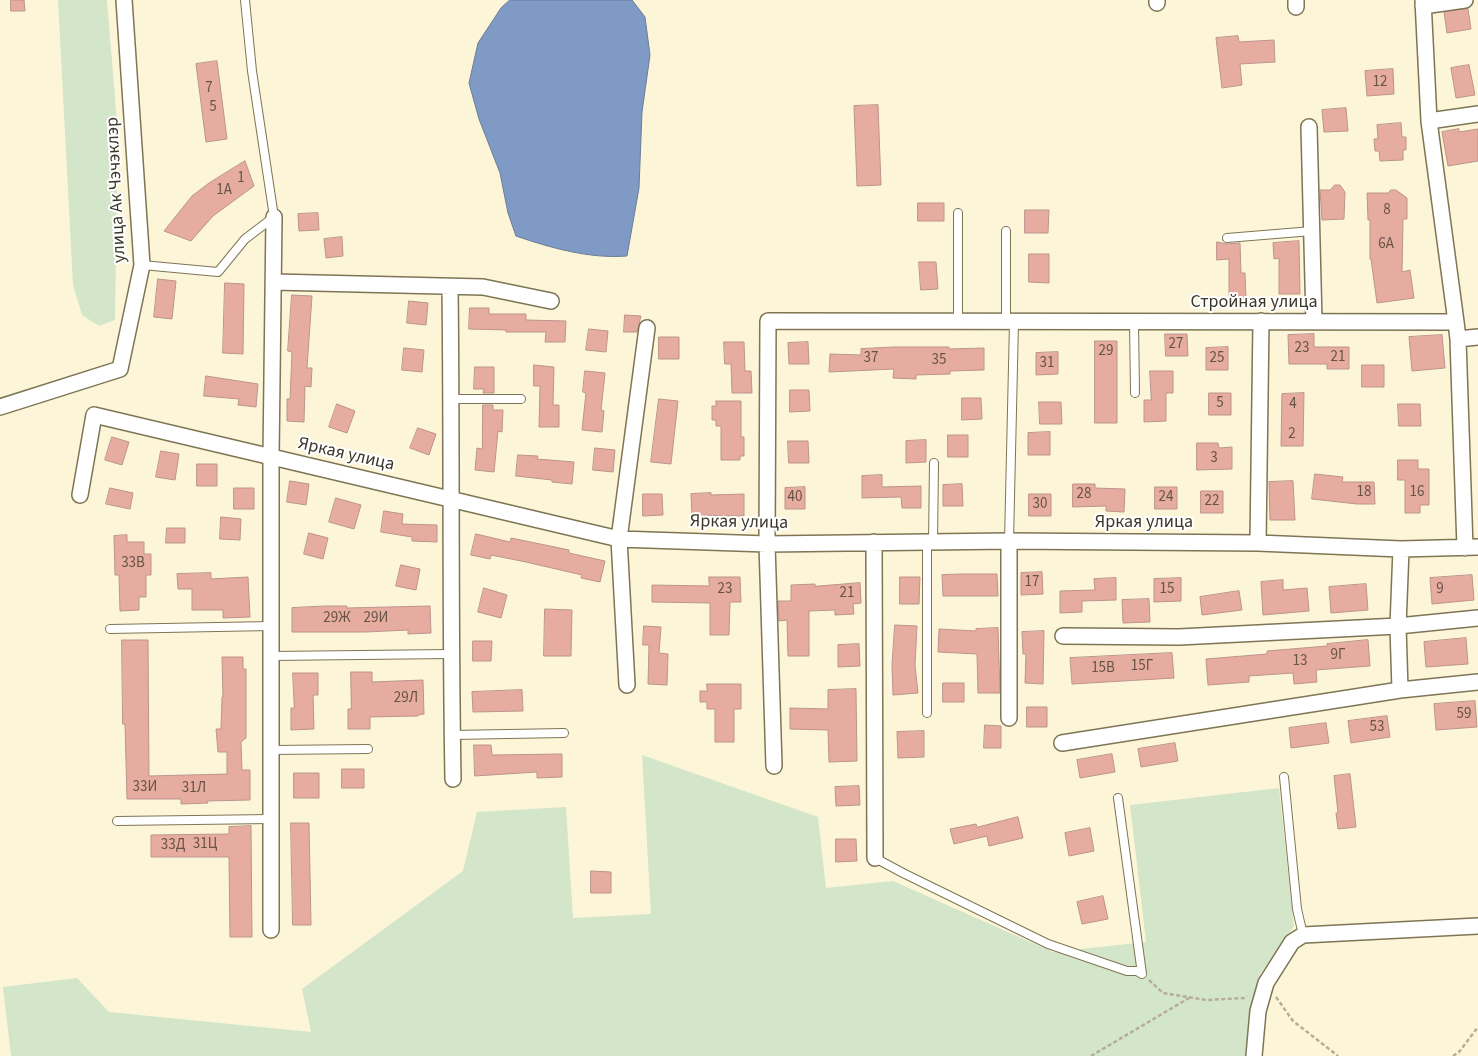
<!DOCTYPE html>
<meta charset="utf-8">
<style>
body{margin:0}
canvas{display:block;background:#fdf5d7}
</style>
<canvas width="1478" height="1056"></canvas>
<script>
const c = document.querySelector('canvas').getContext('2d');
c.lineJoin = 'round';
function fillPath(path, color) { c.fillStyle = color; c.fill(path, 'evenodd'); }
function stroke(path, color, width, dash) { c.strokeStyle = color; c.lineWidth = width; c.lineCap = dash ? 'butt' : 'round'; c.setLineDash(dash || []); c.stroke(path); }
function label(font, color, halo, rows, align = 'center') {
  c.font = font + ' "Source Sans 3",sans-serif'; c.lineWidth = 4; c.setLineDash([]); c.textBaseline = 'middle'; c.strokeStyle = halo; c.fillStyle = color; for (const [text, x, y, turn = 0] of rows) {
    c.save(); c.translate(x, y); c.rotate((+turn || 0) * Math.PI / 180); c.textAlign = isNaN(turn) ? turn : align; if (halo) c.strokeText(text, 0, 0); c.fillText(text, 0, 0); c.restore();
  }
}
fillPath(new Path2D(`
 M58 0H107L118 134 115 320 99 326 82 315 73 285Z
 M642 755 818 817 826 888 893 881 1053 952 1146 942 1130 805 1279 788 1294 926 1260 974 1250 1056H11L3 987 77 978 109 1012 311 1032 302 989 463 871 477 812 566 807 573 918 651 914Z`), '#d4e6c9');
const water = new Path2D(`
 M510 0H632L645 17 650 55 642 112 639 188 627 256C590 259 551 248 516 236L508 213 500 173 479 119 469 83 478 43 501 8Z`);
fillPath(water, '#809ac6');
stroke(water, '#6b7c97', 1);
const building = new Path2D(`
 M11 0H24L25 11H11Z
 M1468 9 1471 29 1447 33 1444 12Z
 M1238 36 1239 42 1274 40 1275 62 1240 64 1242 85 1222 88 1216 38Z
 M217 61 227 139 206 142 196 64Z
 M1469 65 1475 95 1456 98 1451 68Z
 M1393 69 1394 94 1367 96 1365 71Z
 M878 105 881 185 857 186 854 106Z
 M1346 108 1348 131 1324 132 1322 110Z
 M1401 123 1402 137H1406V150H1403V160L1380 161 1379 151H1375L1374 139H1378L1377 125Z
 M1459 129V132L1478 129V161L1448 166 1442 132Z
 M245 161 254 186 213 216 191 241 164 231 192 196 209 183Z
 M1335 185H1340L1345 192 1344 219 1322 220 1320 190H1330Z
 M1391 190H1396L1407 198V219H1403L1402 272 1410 270 1414 298 1377 303 1371 259H1370V220H1368L1367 193H1388Z
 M918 203H944V221H918Z
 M1025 210H1049L1048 233H1025Z
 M318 213 319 230 299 231 298 214Z
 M342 237 343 256 326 258 324 239Z
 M1299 241 1300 294H1279V258L1274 259 1273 243Z
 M1217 242 1227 244 1240 243 1241 273H1245L1246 299H1229V259L1217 260Z
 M1029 254H1049V283L1029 282Z
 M919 262H936L938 289 921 290Z
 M158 279 176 281 172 319 154 317Z
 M225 283 244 284 243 354 223 353Z
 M292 295 312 296 307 368H312L311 387 305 386 304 422 287 421V399H290L292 352 288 351Z
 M409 301 428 303 426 325 407 323Z
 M470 308H489V314H526V320L566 321 565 342H545L546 332H506V330L469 329Z
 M625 315 641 316 637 332H624Z
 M589 329 608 331 606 352 586 350Z
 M1165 334H1187L1188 356H1166Z
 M1314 334V347H1349V369H1327V364H1289L1288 335Z
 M1442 335 1445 368 1412 371 1409 337Z
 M659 337H679V359H659Z
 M1095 341H1117V423H1095Z
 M724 342H744L745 371H751L752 393H732L731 364H725Z
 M808 342 809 364H789L788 343Z
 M894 347H949V349L984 348V370L950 371V374L916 375V379L893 378 894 369 829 372 830 354 861 355V349Z
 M1228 347V370H1206V348Z
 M404 348 424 350 422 372 402 370Z
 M1058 352V374L1036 375V353Z
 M534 365 554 367 553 405H559V427H539L540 386H534Z
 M1362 365H1384V387H1362Z
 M475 367H494V393H483L484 389H474Z
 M585 371 605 373 601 410 604 411 602 432 582 430 586 393 583 392Z
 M1150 371H1173V393H1166V421L1144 422V400H1151Z
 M206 376 258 384 256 407 238 405 239 399 204 396Z
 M790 390H809L810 411 790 412Z
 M1209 393H1231V415H1209Z
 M1304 393 1303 446H1281L1282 394Z
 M962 398H981L982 419 962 420Z
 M659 399 678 401 671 464 651 462Z
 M716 401H741V437H744V456H740V460H721V426H716V420H712V406H716Z
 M1039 402H1061L1062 424H1040Z
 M337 404 355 411 347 433 329 427Z
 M1398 404H1420L1421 426H1399Z
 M483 405H493V410H503L502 432 498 431 494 472 475 470 477 448 482 449Z
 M418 428 436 434 429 455 410 448Z
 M1050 432V455H1028V433Z
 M948 435H968V457H948Z
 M112 437 129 442 122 465 105 460Z
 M926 440V462L906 463V441Z
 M788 441H808L809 463H789Z
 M1197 443H1218L1219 448 1232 447V469L1197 470Z
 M595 448 615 450 613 472 593 470Z
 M161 451 179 454 175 480 156 477Z
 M518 455 538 456 537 459 574 462 572 484 552 482V480L516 476Z
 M1398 460H1418V469H1429V505H1420V513H1405V480H1398Z
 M197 464H217V486H197Z
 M1315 474 1343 477 1342 482H1374L1375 504H1357L1312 499Z
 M882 475V487L921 486V508H902L901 497 862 498V476Z
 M290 481 309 484 306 505 287 502Z
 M1293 481 1295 520H1270L1269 482Z
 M962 484 963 506H943V485Z
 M1073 484H1095V488L1125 489 1124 512 1106 511V506L1073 507Z
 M805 487V509H785V488Z
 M1155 487H1177V509H1155Z
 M110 488 133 493 130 509 106 504Z
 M234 488H254V509H234Z
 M1201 491H1223V513H1201Z
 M711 493V495L744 494V516L692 515 691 494Z
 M643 494H662L663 515 643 516Z
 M1029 494H1051V516H1029Z
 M336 498 361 505 354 529 329 522Z
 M384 511 403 514 402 524 437 525V542L412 541V537L381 532Z
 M221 517 241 519 240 540 220 539Z
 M167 528H185V543H166Z
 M309 533 328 538 323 559 304 554Z
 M476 534 510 542 511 538 550 546 569 550V553L605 561 600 582 581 578 582 575 526 562 491 555 490 559 471 555Z
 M127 535V542H144V554H151V575H146V597H139V610L120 611 119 575H115L114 536Z
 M401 565 420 569 416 590 396 586Z
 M1042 572 1043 594 1021 595V573Z
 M211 573V579L248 577 250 617 223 618V610H192V589H178L177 574Z
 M962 574H997L998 596H943L942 575Z
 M1472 575 1474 600 1432 604 1430 578Z
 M709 577H740L741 602H730L729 635H710V603L652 602V585L709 586Z
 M900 577H920L919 604H900Z
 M1116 578V600L1082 601V612L1060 613V591L1095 590 1094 579Z
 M1181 578V601L1154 602V579Z
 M1283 580V590L1307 588 1309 611 1263 615 1261 582Z
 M860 583 861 603 853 604 854 614 835 615V610L809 611V656H788L787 620 779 621 778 601H791V585L815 584V586Z
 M1366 584 1368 610 1331 613 1329 587Z
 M484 588 507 595 501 618 478 612Z
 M1239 591 1242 610 1202 615 1200 597Z
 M1149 599 1150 622 1123 623 1122 600Z
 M326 606H347V608L430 606 431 633 408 634V630L366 632H292V608Z
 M545 609 572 610 571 656H544Z
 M895 625 917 626 915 665 918 693 893 695 892 666Z
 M644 626 661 627 659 653 668 654 667 685 648 684 649 645H643Z
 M998 628 1000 693H978L977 654 938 652 939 629 976 631V629Z
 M1044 631 1043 684 1025 683 1026 654H1023L1022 632Z
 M1466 638 1468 664 1426 667 1424 642Z
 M122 640H148L149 776 227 774V752H218L216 729H221L222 697H223L222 657H243V669H246V738L241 742 242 770H250V800L207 801 208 803 181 804V799H127L125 724H123Z
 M1368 640 1370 666 1316 670 1317 682 1294 684 1293 673 1249 676V682L1208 685 1206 659 1267 654V651L1327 646V644Z
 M473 641H492L491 661H473Z
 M859 644 860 666 838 667V645Z
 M1172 653 1174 678 1072 684 1070 658Z
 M351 672H372V682L423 680 424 714 418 715V716L370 717V729H348V709H351Z
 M293 673H318V695H313L314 729 291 730V708H294Z
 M943 683H964V702H943Z
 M707 684H741V709H734V742H715V709H707V702H700V691H707Z
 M856 689 857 761 829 762 828 730 790 729V708L828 709V690Z
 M522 690 523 711 473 712 472 692Z
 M1475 701 1477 727 1436 730 1434 704Z
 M1027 707H1047V727H1027Z
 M1387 716 1390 737 1351 743 1348 721Z
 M1326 723 1329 743 1291 748 1289 728Z
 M985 725 1001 726V748H984Z
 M924 731V757L898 758 897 732Z
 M1175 743 1178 761 1141 767 1138 749Z
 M474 745H491L492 755 562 754V777L537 778V772L475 776Z
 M1112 754 1115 772 1080 778 1077 760Z
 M342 769H364V788H342Z
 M294 773H319V798H294Z
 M1350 774 1356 827 1338 829 1336 813H1338L1334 776Z
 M859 786 860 805 836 806 835 787Z
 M1018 817 1023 838 989 846 987 836 954 844 950 829 976 824 977 827Z
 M291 823H309L311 925H293Z
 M251 826 252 937H230L229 857H151V835L229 834V827Z
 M1090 828 1094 851 1069 856 1065 833Z
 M836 839H856L857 861 836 862Z
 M591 871 611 872V893H591Z
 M1103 896 1108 919 1082 924 1077 902Z`);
fillPath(building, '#e6aca0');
stroke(building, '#bc948d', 1);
const service = new Path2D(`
 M1227 238 1312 231
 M142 265 218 272 245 239 274 217 252 71 245 0
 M958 322V213
 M1006 322V231
 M1134 322 1135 393
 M451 399H521
 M1009 541 1014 322
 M927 542V713
 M933 542 934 463
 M110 629 271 626
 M271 656 450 654
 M452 735 564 733
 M271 750 368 749
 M1284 777 1297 909 1303 935
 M1118 798 1142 974
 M117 821 271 819
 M875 858 903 873 1048 944 1127 971H1137L1142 974`);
const minor = new Path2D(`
 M1157 0V3
 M1296 0V7
 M1423 0 1429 121 1456 322
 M1423 6 1465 0
 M1429 121 1478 114
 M1309 127 1314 321
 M274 282 483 287 551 301
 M450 287C452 451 450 615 453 779
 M1458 339 1465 548
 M0 407 120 369 142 265 124 0
 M80 495 94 415 619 539 767 544 1009 541 1258 543 1401 549 1478 547
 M874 542 875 858
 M1258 543 1261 321
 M1063 636 1179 637 1398 626 1478 618
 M627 685 619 539 647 328
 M1400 690 1398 626 1401 549
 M1009 718V541
 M1062 743 1400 690 1478 682
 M774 766 767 544 768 321 1456 322 1458 339 1478 337
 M271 930V457L274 217
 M1254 1056 1258 1011 1266 983 1292 942 1303 935 1478 926`);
stroke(service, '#7e7554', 10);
stroke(minor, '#7e7554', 18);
stroke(new Path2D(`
 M1149 980 1163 993 1206 1000 1244 998 1247 996
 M1276 997 1293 1021 1338 1056
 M1091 1056 1189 998
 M1453 1056 1459 1052 1478 1027`), '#b5ae96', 2.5, [4, 2.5]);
stroke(service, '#fff', 8);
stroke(minor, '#fff', 15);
label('15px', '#665447', null, [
 ["12",1380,83],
 ["7",209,89],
 ["5",213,108],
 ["1",241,179],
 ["1А",224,191],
 ["8",1387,211],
 ["6А",1386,245],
 ["27",1176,345],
 ["23",1302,349],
 ["29",1106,352],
 ["21",1338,358],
 ["37",871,359],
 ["25",1217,359],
 ["35",939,361],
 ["31",1047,364],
 ["5",1220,404],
 ["4",1293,405],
 ["2",1292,435],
 ["3",1214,459],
 ["18",1364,493],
 ["16",1417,493],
 ["28",1084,495],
 ["40",795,498],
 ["24",1166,498],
 ["22",1212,502],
 ["30",1040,505],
 ["33В",133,564],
 ["17",1032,583],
 ["23",725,590],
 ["15",1167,590],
 ["9",1440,590],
 ["21",847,594],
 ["29Ж",337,619],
 ["29И",376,619],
 ["9Г",1338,656],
 ["13",1300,662],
 ["15Г",1142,667],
 ["15В",1103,669],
 ["29Л",406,699],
 ["59",1464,715],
 ["53",1377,728],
 ["33И",145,788],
 ["31Л",194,789],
 ["31Ц",205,845],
 ["33Д",173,846]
]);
label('18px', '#3b3729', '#fff', [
 ["улица Ак Чэчэклэр",117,190,-93],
 ["Стройная улица",1254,303],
 ["Яркая улица",346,455,13],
 ["Яркая улица",739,523,1],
 ["Яркая улица",1144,523]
]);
</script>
